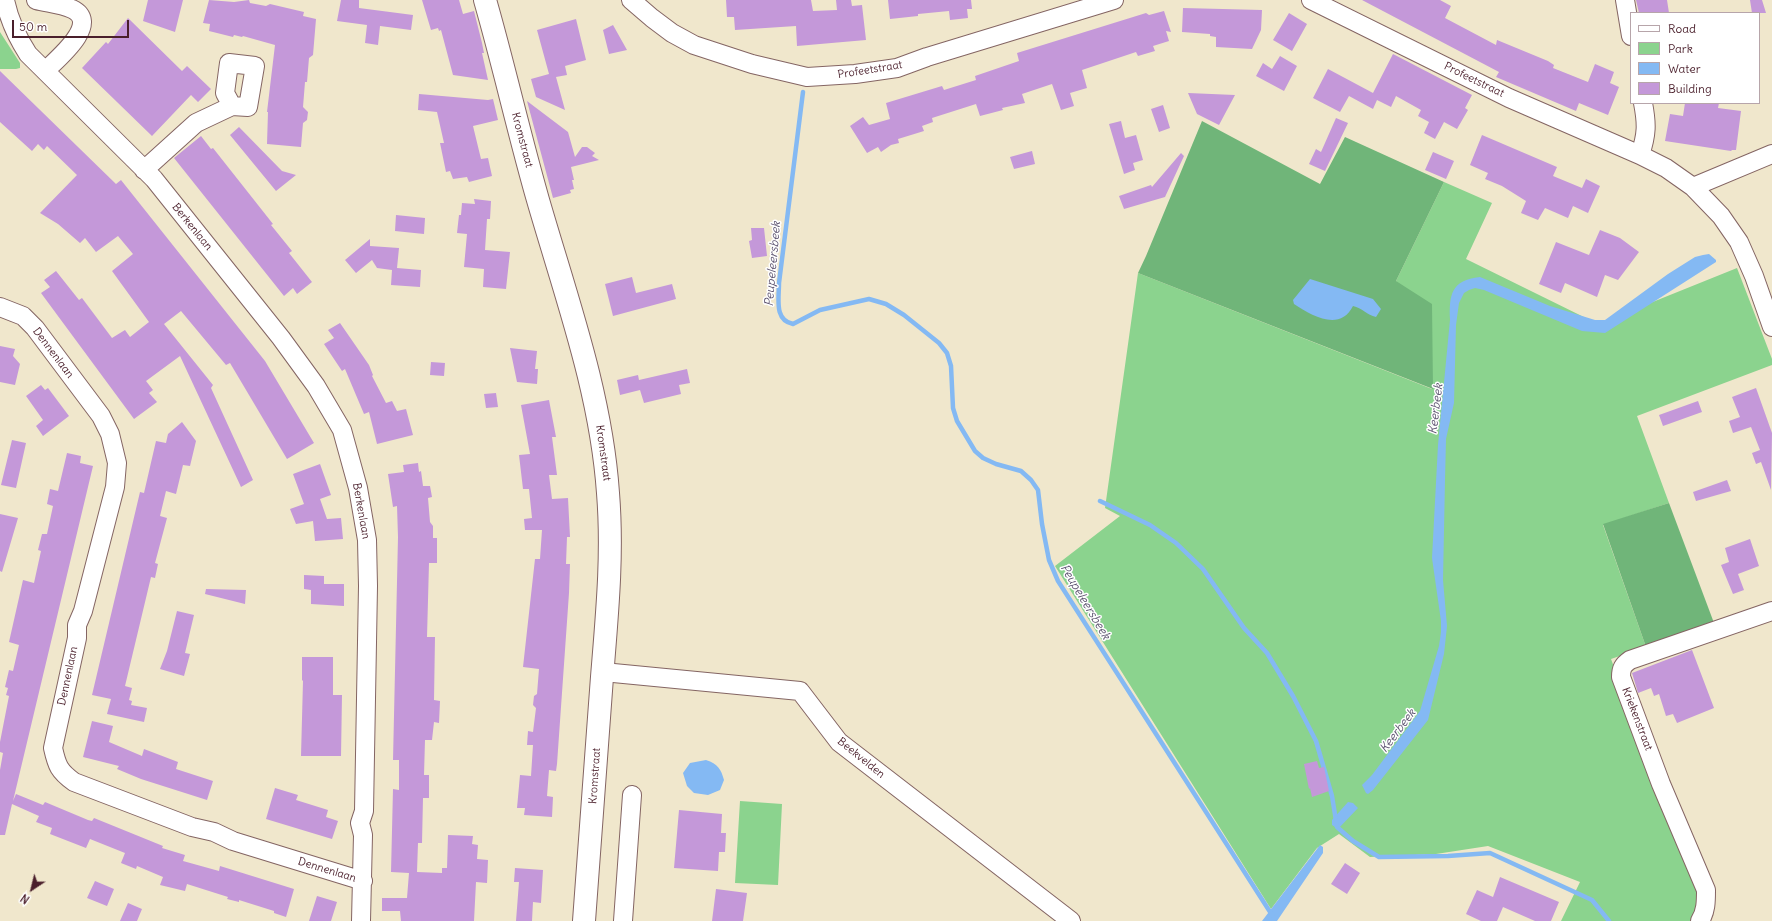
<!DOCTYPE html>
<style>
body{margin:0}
#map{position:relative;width:1772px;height:921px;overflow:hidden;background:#f0e7cc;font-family:Delius,sans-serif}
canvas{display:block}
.legend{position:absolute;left:1630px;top:12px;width:130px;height:92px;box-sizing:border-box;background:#fff;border:1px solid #b7a5aa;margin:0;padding:5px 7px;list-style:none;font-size:12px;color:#4a1f2b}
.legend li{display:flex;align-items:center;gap:8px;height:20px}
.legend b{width:20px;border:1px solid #b7a5aa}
.north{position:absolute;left:12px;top:869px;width:40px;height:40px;-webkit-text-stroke:3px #fff;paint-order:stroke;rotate:215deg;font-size:11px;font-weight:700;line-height:16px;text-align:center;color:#4a1f2b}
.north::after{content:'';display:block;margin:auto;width:14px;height:18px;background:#4a1f2b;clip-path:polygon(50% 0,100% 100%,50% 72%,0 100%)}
.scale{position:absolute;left:12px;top:20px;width:117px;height:18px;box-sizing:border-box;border:2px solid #4a1f2b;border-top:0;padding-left:5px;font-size:12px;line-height:14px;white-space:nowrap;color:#4a1f2b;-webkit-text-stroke:3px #fff;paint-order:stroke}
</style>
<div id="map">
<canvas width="1772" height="921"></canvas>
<ul class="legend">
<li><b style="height:5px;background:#fff"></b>Road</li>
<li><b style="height:11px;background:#8bd38e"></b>Park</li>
<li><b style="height:11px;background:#84b9f3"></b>Water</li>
<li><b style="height:11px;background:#c498d9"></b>Building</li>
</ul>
<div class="north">N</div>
<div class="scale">50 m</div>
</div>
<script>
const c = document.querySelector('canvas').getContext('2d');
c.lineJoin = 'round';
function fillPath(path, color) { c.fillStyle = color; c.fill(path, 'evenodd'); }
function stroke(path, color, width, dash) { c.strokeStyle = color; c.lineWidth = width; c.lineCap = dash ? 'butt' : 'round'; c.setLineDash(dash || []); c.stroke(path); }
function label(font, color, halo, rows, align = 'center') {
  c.font = font + ' Delius,sans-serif'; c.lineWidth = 3; c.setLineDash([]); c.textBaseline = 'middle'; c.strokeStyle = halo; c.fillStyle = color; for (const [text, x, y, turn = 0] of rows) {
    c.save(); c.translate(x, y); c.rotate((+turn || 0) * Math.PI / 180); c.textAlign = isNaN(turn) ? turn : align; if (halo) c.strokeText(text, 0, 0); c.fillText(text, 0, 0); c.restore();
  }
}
fillPath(new Path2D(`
 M0 32 20 63V68L16 69H0Z
 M1444 182 1492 203 1466 259 1598 324 1737 268 1772 359V365L1637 416 1669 503 1603 525 1646 647 1611 659 1664 803 1698 888 1695 921H1561L1580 882 1488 846 1436 854 1370 857 1339 834 1317 848 1271 909 1055 566 1120 516 1105 508 1138 273 1432 389 1396 281Z
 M740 801 782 804 778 885 735 883Z`), '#8bd38e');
fillPath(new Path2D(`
 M1202 121 1320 184 1345 137 1444 182 1396 281 1432 304 1433 389 1138 273 1146 256Z
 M1669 503 1714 623 1646 647 1603 524Z`), '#70b579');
fillPath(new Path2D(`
 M1703 255 1709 254 1716 260V262L1605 333 1582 331 1484 290 1475 288 1469 290 1464 293 1459 303 1456 325 1454 403 1446 439 1445 480 1443 580 1447 626 1444 654 1428 720 1373 790 1368 794 1366 793 1362 785 1372 775 1420 711 1439 646 1441 632V621L1432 558 1438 445 1450 320C1449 295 1451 280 1480 277L1550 306 1595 320H1605L1668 274 1695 257Z
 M1310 279 1373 299 1381 309 1376 317C1367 315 1362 308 1353 306 1340 332 1312 316 1294 304L1293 300Z
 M706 760C718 764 721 769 724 780L720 790 708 795 694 793 687 786 683 773 690 763Z
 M1348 802 1353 803 1358 808 1338 829 1332 825V820Z
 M1320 845 1323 847V853L1277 921H1262Z`), '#84b9f3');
stroke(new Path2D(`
 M803 92 779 283C779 299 774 320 793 324L820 310 869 299 886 304 904 315 939 343 947 353 951 366 953 408 957 421 975 451 983 458 996 464 1021 471 1031 480 1038 490 1042 524 1049 560 1058 581 1272 915
 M1100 501 1150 525 1176 543 1203 569 1244 628 1267 653 1293 696 1316 741 1332 796 1337 827 1353 841 1379 857 1448 856 1490 853 1592 900 1609 921`), '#84b9f3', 4.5);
fillPath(new Path2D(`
 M148 0H183L175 32 143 21Z
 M209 0 234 2 249 0 250 3 266 6 270 4 304 12 303 16 316 19 313 55 309 58 307 82H305L303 107 308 112 307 120 303 123 301 147 267 144 268 112H267L275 45 243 36 242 37 234 35 233 37 209 31 210 24 203 23Z
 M341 0H359V8L413 15 411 30 380 26 378 45 365 43 367 25 337 21Z
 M422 0H459L463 14 474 11 482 43 484 53H482L488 80 453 75 441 30 439 31 438 28 431 30Z
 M726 0H811L813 11 837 10 836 0H851L852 6 862 5 866 40 797 46 796 26 735 30 734 17H727Z
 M888 0H971L972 9H967L968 18 950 20 949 11 918 14V16L890 19Z
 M1362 0H1440L1451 6 1445 18 1496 45 1497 40 1548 61 1554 65 1553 68 1588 82 1595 64 1614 72 1610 83 1619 87 1608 115 1579 103 1576 111 1496 77 1499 72Z
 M1636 0H1667L1669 13H1639Z
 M1750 0H1762L1766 13H1752Z
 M1183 8 1262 10 1261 30 1252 49 1216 47V37L1210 36V34L1182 32Z
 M1164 11 1171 32 1166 31 1169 41 1153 46 1155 51 1138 56 1136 52 1082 70 1087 88 1070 93 1074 106 1061 110 1052 84 1022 94 1025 103 1002 108 1003 110 980 116 976 104 932 118 933 122 922 126 924 131 898 139 899 143 891 145 881 152 878 147 867 153 850 126 863 117 869 125 890 119 886 103 942 86 944 90 976 80 975 76 1019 61 1017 53 1146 13 1149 15Z
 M1289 13 1307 24 1292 51 1273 40Z
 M128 18 182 71 187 66 211 89 198 102 191 95 152 136 82 68 106 42 108 44Z
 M576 19 586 60 565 66 567 75 556 77 565 110 536 97 531 79 549 74 537 30Z
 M613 25 627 50 609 54 603 30Z
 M1393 54 1472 95 1465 108 1468 110 1457 129 1444 122 1435 139 1424 133 1429 122 1418 116 1421 110 1396 96 1391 107 1377 100 1373 109 1349 96 1340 112 1313 98 1328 69 1373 93Z
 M1280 56 1297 66 1284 91 1256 76 1263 63 1272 69Z
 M0 71 116 184 121 180 265 361 314 443 287 459 230 363 226 365 181 311 164 324 213 385 211 388 253 480 241 487 180 356 146 381 153 390 149 393 157 402 134 419 41 293 50 287 44 280 56 271 79 300 82 298 112 338 125 330 130 337 149 322 112 271 133 254 118 236 96 252 85 238 80 243 58 224 40 213 77 175 47 146 44 150 38 144 32 151 0 122Z
 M1188 93 1235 95 1219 125 1197 114Z
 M419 94 488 100 493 99 498 120 473 126 481 159 488 158 492 176 469 182 467 177 453 179 450 171 446 172 440 143H444L437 112 418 110Z
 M527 101 568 132 575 157 582 147H587L595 153 592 156 599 160 571 167 574 180H572L574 189 570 190 571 193 553 198Z
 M1685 103H1719L1718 108 1741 111 1736 150H1732L1731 151 1665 141 1670 114 1683 116Z
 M1163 105 1170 128 1159 132 1151 109Z
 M1336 118 1348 123 1325 171 1309 164 1316 149 1321 152Z
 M1121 121 1125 138 1136 135 1143 160 1133 163 1135 170 1124 174 1109 124Z
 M239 127 282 171 296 175 276 191 230 135Z
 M1482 135 1557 167 1553 176 1582 188 1586 179 1600 186 1588 213 1573 206 1568 218 1545 208 1538 220 1521 213 1526 201 1502 186 1485 179 1488 173 1470 165Z
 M201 136 211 149 213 148 273 224 271 225 292 251 289 253 312 282 297 294 293 288 284 296 174 158Z
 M1032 151 1035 164 1014 169 1010 157Z
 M1433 152 1454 161 1446 179 1425 170Z
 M1181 153 1184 156 1165 197 1124 209 1119 196 1151 185 1152 187Z
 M474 199 491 201 490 219H487L485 250 510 252 506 289 483 287 484 269 464 267 467 234 457 233 459 215H461L462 203 475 204Z
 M396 215 425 218 424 234 395 231Z
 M751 228H764L767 256 752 258 749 241 752 240Z
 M1600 230 1620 238 1639 252 1618 280 1605 275 1597 297 1565 283 1561 293 1539 284 1556 242 1589 255Z
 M370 239V246L399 248 397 268 421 270 420 287 391 285 392 270 377 268 372 260 356 273 345 260Z
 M632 277 636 293 672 284 676 299 613 316 605 284Z
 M340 323 369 365 373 375 372 376 386 403 392 401 397 411 406 409 413 435 377 444 369 412 364 414 345 369 342 371 324 344 334 338 328 330Z
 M0 346 15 349 13 356 20 364 15 385 0 382Z
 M510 348 537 351 535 369H538L537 384 517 382Z
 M431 362 445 363 444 376 430 375Z
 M687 369 690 383 679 385 681 394 644 403 640 390 620 395 617 380 638 375 639 380Z
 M41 385 45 390 48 388 69 416 43 436 36 426 43 420 26 396Z
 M1756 388 1772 433 1771 490 1761 462 1756 464 1752 453 1760 450 1751 427 1733 433 1729 421 1740 417 1732 397Z
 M496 393 498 407 486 408 484 394Z
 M549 400 556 437H552L557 475H549L552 499 568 498 570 537H567L566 564H570L569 593 557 764 556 771 549 770 547 796 553 797 552 817 524 815 525 808H517L520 775 531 776 533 745H527L528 731 533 732 536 708 533 705 534 696 537 694 539 669 523 667 535 559H540L542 530H525L524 519 532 518 529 489H523L519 455 530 454 521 405Z
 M1698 401 1702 412 1663 426 1659 415Z
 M182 422 196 441 190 466 183 465 176 494 166 491 160 516 167 518 155 563 158 564 155 578 151 577 125 686 132 688 129 700 132 701 131 705 147 708 144 722 107 714 111 699 92 695 140 492 144 493 156 441 166 443 168 434Z
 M12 440 26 443 16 488 1 485Z
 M67 453 81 456 80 463 93 466 13 801 16 794 43 805 45 802 88 820 92 821 94 818 163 846 162 848 185 855 183 861 219 871 220 866 294 889 286 917 274 913V911L239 900V902L227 899 228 897 187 884 185 891 160 885 163 877 137 866 136 869 121 863 125 853 90 839 86 848 50 834 52 828 36 822 39 816 12 804 5 835H0V770L3 753 0 752V742L9 696 6 695 8 688 5 687 9 670 13 671 19 645 9 642 23 580 34 583 41 551 38 550 42 534H47L53 506 47 504 50 489 58 491Z
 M418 463 419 472 421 471 423 486H430L432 497 428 498 430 522 433 526V538H437V563H429L427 637H435L434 700 440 701 439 723 434 722 432 740H425L424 775H429V798H423L422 843H418L417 872 442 873V868H447L448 835 473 836 472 844 478 845 477 859 488 860 487 883 476 882 474 921H401L400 911H382V898H407L409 873 391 872 393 789 399 790V760H393L398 537 397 506 393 507 388 474 404 472 403 465Z
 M320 464 331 495 320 499 327 519 341 518 343 539 315 541 313 521 296 524 290 509 304 504 293 474Z
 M1727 480 1731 491 1696 501 1693 492Z
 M0 514 18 518 2 572 0 571Z
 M1750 539 1759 566 1738 574 1744 590 1733 594 1721 565 1729 562 1725 548Z
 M304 575 324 576V584H344V606L311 604V590L304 589Z
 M206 589 246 590 245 604 205 594Z
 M177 611 194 615 185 653 190 654 184 676 160 669 167 651Z
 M1692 650 1714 708 1677 723 1673 714 1666 716 1659 694 1654 696 1651 688 1638 693 1632 673Z
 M302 657H333V695H342L341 756H301L303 681 302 680Z
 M92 721 113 726 109 742 142 756 144 749 178 762 176 769 213 781 207 800 141 779 117 769 119 766 83 757Z
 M1317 761 1319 768 1324 767 1329 791 1312 797 1310 788 1309 789 1304 764Z
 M275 788 298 795 296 800 328 810 326 817 338 821 332 839 266 819Z
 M679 810 722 814 721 833H726L725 852H719L718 871 674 868Z
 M1345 863 1360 873 1347 894 1331 884Z
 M515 868 543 870 541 903 533 902 532 921H516L519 882H514Z
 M1500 877 1559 902 1551 921H1535L1503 907 1497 921H1481L1466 914 1477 890 1493 897Z
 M95 881 114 889 107 906 87 898Z
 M716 889 747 893 743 921H712Z
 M317 896 337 902 331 921H309Z
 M128 903 142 909 137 921H120Z`), '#c498d9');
const minor = new Path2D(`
 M5 0C9 20 17 37 28 54L154 179 281 338 316 386 342 430 358 488 367 540 368 586 364 811 360 823 363 835 361 921
 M36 0C47 3 61 4 72 9 102 23 56 60 45 71
 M631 0 652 18 672 33 694 45 752 64 807 77 855 74 897 68 927 57 1114 0
 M1311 0 1509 98 1640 155 1666 168 1693 187 1721 216 1739 242 1754 276 1772 327
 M1625 0 1631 36
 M1640 155C1647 134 1647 124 1643 103
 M144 170 196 123 232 106 248 107 255 66 229 63 225 93 232 106
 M1693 187 1772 154
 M0 307 23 316 35 328 101 416 110 434 117 463 115 487 83 611 77 625V638L53 748C57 766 59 771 74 782L192 827 214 832 233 841 363 881
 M603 672 800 691 839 742 1071 921
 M623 921 632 795
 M1700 921C1706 911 1706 902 1706 890L1661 784 1621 677C1621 668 1623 665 1630 660L1772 611`);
const major = new Path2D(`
 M485 0C504 66 519 134 538 200 566 297 601 392 608 493 613 555 607 615 602 677 596 758 590 840 584 921`);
stroke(minor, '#846563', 20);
stroke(major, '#846563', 24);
stroke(minor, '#fff', 18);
stroke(major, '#fff', 22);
label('11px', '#4a1f2b', '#fff', [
 ["Profeetstraat",870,70,-9],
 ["Profeetstraat",1474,80,26],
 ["Kromstraat",522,140,75],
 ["Berkenlaan",192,227,51],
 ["Dennenlaan",53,353,53],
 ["Kromstraat",603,453,82],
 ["Berkenlaan",361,511,80],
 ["Dennenlaan",68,676,-78],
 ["Kriekenstraat",1637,719,69],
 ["Beekvelden",861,758,39],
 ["Kromstraat",595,776,-86],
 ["Dennenlaan",327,870,17]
]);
label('italic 12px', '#5e5571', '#fff', [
 ["Peupeleersbeek",773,264,-85],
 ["Keerbeek",1436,409,-83],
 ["Peupeleersbeek",1085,602,59],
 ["Keerbeek",1398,731,-53]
]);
</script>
